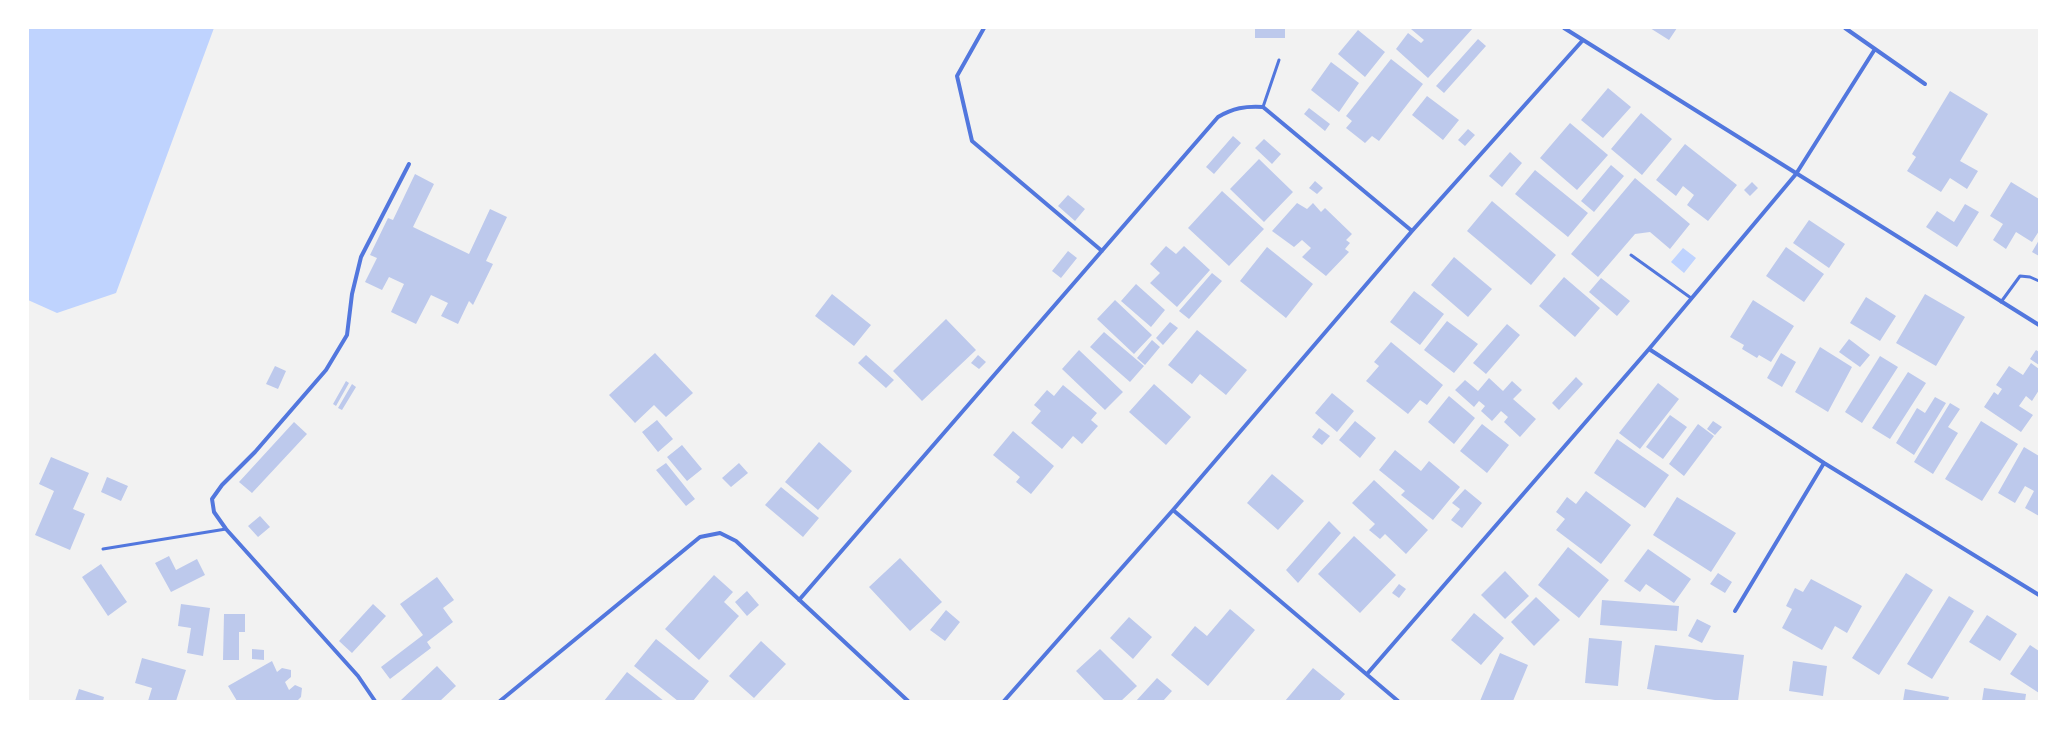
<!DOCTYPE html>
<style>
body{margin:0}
#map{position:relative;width:2067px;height:729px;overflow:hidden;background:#f2f2f2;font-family:Roboto,sans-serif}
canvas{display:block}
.frame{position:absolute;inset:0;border:29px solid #fff;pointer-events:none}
</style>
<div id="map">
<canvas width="2067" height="729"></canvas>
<div class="frame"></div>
</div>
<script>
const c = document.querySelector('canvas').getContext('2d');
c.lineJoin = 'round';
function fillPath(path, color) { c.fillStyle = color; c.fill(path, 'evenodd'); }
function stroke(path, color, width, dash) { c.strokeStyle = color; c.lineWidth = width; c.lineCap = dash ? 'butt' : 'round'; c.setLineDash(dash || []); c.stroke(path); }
fillPath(new Path2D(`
 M28 28H214L116 293 57 313 28 300Z
 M1683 248 1696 258 1684 273 1671 262Z`), '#bfd3fe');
fillPath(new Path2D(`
 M1255 28H1285V38H1255Z
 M1412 28H1473L1428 78 1396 49 1408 33 1421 43 1424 40 1411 29Z
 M1650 28H1677L1669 40Z
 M1358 30 1385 52 1365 77 1338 54Z
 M1478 39 1486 46 1444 93 1436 86Z
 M1391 59 1423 84 1379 141 1372 136 1365 143 1346 128 1352 121 1346 116Z
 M1331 62 1359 83 1339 112 1311 90Z
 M1608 88 1631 107 1603 138 1581 120Z
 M1950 91 1988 114 1960 161 1978 171 1967 189 1950 178 1941 192 1907 171 1916 157 1912 154Z
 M1427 96 1459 120 1443 140 1412 115Z
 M1309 108 1330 124 1325 131 1304 114Z
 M1641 113 1672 139 1642 175 1611 149Z
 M1570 123 1608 155 1577 190 1540 158Z
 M1468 129 1475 135 1465 146 1458 140Z
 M1233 136 1241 143 1214 174 1206 167Z
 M1264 139 1281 154 1272 164 1255 148Z
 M1685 144 1737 185 1708 221 1687 205 1694 195 1683 186 1676 196 1656 180Z
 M1510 152 1522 163 1502 187 1489 176Z
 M1259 159 1293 192 1264 222 1230 189Z
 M1611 165 1624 176 1594 212 1581 201Z
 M1535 170 1588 213 1568 237 1515 194Z
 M415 174 434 184 413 227 469 254 490 209 507 217 486 261 493 264 473 305 469 301 458 324 441 316 448 303 431 295 416 324 391 312 404 284 389 277 382 290 365 282 377 258 370 255 388 218 393 220Z
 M1635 178 1690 224 1670 249 1650 232 1635 234 1598 277 1571 254Z
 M1315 181 1323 188 1317 194 1309 188Z
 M1752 182 1758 188 1750 196 1744 190Z
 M2011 182 2039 199V231L2032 242 2016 232 2006 249 1993 240 2003 224 1990 216Z
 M1222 191 1264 229 1229 266 1188 228Z
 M1068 195 1085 209 1075 221 1058 206Z
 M1492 201 1556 255 1531 285 1467 231Z
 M1297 203 1307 209 1313 203 1321 212 1325 208 1352 234 1346 240 1350 243 1345 249 1349 252 1326 276 1302 257 1311 248 1302 240 1294 247 1272 231Z
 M1965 204 1979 212 1957 247 1926 227 1937 211 1954 222Z
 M1809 220 1845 244 1829 268 1793 243Z
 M2039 240V256L2032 252Z
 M1166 246 1176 254 1184 246 1210 270 1177 307 1150 283 1160 273 1150 264Z
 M1267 247 1313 284 1286 318 1240 281Z
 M1786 247 1824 274 1804 302 1766 276Z
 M1068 251 1077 258 1061 278 1052 271Z
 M1454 257 1492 289 1468 317 1431 285Z
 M1212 273 1222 281 1189 319 1179 311Z
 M1564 277 1600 308 1575 337 1539 306Z
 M1601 278 1630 301 1617 316 1589 292Z
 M1136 284 1165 310 1151 327 1121 301Z
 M1414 291 1444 314 1420 345 1390 322Z
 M832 294 871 325 854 346 815 316Z
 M1925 294 1965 317 1936 366 1896 343Z
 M1866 297 1896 316 1880 341 1850 323Z
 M1115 300 1152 335 1134 354 1097 319Z
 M1753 300 1794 326 1771 362 1759 355 1757 358 1742 349 1744 345 1730 337Z
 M946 319 976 350 922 401 893 371Z
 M1447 321 1478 344 1454 373 1424 350Z
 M1170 322 1178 328 1163 345 1156 338Z
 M1507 324 1520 335 1486 374 1473 363Z
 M1197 330 1247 370 1226 395 1200 374 1192 384 1168 365Z
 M1104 332 1144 366 1130 382 1090 347Z
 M1849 339 1870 355 1860 367 1839 352Z
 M1152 340 1160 347 1145 365 1137 358Z
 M1391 342 1443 385 1427 405 1420 400 1408 414 1366 381 1379 366 1374 362Z
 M1820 347 1852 367 1828 412 1795 392Z
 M1079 350 1123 392 1105 410 1062 369Z
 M2036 350 2039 352V365L2030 359Z
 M655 353 693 393 666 417 654 405 635 423 609 395Z
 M1781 353 1796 362 1782 387 1767 378Z
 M866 355 894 380 886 388 858 363Z
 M978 355 986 362 979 369 971 363Z
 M1880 356 1898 367 1862 423 1845 412Z
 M2031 363 2039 369V390L2032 401 2026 396 2019 406 2033 415 2021 432 1984 407 1994 392 1998 395 2002 389 1996 385 2009 366 2023 375Z
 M275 366 286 371 278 389 266 384Z
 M1908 372 1926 383 1890 439 1872 428Z
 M1576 377 1583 384 1559 410 1552 403Z
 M1489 378 1503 391 1512 381 1522 390 1513 399 1536 419 1520 437 1504 422 1508 417 1501 411 1492 421 1481 411 1485 406 1479 401 1474 407 1455 390 1465 380 1478 391Z
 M346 381 349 383 336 406 333 404Z
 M1658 383 1679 399 1640 449 1619 433Z
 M352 384 356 387 342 410 338 408Z
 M1154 384 1191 417 1166 445 1129 412Z
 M1063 385 1097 413 1091 420 1098 426 1082 444 1073 436 1062 449 1031 423 1041 411 1034 405 1047 390 1054 396Z
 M1332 393 1354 411 1337 432 1315 413Z
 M1449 396 1475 418 1454 444 1428 422Z
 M1935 397 1946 403 1914 455 1896 443 1917 408 1925 413Z
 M1950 403 1960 409 1948 427 1958 433 1933 474 1914 462Z
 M1670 415 1687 427 1663 459 1646 447Z
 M657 420 673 439 658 452 642 432Z
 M1355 421 1376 438 1360 458 1339 440Z
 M1713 421 1722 427 1715 435 1707 429Z
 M1981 421 2018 444 1982 501 1945 479Z
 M294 422 307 434 252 493 239 482Z
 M1482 424 1509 445 1487 473 1460 451Z
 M1698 424 1714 436 1684 476 1669 464Z
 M1319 428 1330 436 1322 445 1312 437Z
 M1013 431 1054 466 1031 494 1016 482 1020 477 993 455Z
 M1617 439 1669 475 1645 508 1594 473Z
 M819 442 852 471 818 510 785 482Z
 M682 445 702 469 687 481 667 457Z
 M2024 447 2039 456V516L2025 508 2034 491 2025 486 2015 503 1998 493Z
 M1395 450 1421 471 1429 461 1460 487 1433 520 1401 495 1405 491 1379 470Z
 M51 457 89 473 73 509 85 514 70 550 35 535 54 491 39 484Z
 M666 463 695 499 686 506 656 470Z
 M739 463 748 473 731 487 722 478Z
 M1272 474 1304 501 1278 530 1247 503Z
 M107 477 128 486 121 501 101 492Z
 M1374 480 1428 530 1406 554 1385 534 1380 539 1369 530 1375 524 1352 503Z
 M781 487 819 518 803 537 765 505Z
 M1465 489 1482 503 1462 528 1451 520 1460 509 1452 503Z
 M1586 491 1631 525 1601 564 1556 530 1565 519 1556 512 1567 497 1576 504Z
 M1677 497 1736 533 1711 572 1653 535Z
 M260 516 270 527 258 537 248 526Z
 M1329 521 1341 533 1298 583 1286 570Z
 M1354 536 1396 575 1360 613 1318 574Z
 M1568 547 1609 580 1579 618 1538 585Z
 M1648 549 1691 579 1674 603 1646 584 1640 592 1624 581Z
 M169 556 176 570 197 559 205 575 171 592 155 563Z
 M900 558 942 602 910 631 869 587Z
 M101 564 127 602 108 616 82 577Z
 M1505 571 1529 596 1505 619 1481 595Z
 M1718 573 1732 582 1725 593 1710 584Z
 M1906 573 1933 590 1879 675 1852 658Z
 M714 575 733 592 724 602 739 616 699 660 665 629Z
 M437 577 454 600 443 608 453 622 427 642 431 648 390 679 381 667 423 635 400 604Z
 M1811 579 1862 606 1847 633 1835 626 1822 650 1782 628 1792 609 1786 606 1795 588 1803 592Z
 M1399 584 1406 589 1399 598 1392 593Z
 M747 591 759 605 747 616 735 602Z
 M1949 596 1974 611 1932 679 1907 664Z
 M1536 597 1560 620 1534 646 1511 622Z
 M1602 600 1679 606 1677 631 1600 625Z
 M181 604 210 608 203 656 187 653 191 628 178 626Z
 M373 604 386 616 352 653 339 641Z
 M1230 609 1255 630 1208 686 1171 655 1195 626 1207 636Z
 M946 610 960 622 945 641 930 630Z
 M1474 613 1504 638 1481 665 1451 640Z
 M224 614H245V632H239V660H223Z
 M1987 615 2017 634 2000 661 1969 642Z
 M1129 617 1152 637 1133 659 1110 638Z
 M1697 619 1711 626 1702 643 1688 636Z
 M1589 638 1622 641 1618 686 1585 683Z
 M656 639 709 681 693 701H678L634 666Z
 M761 641 786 664 754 698 729 676Z
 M1655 645 1744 655 1738 701H1721L1647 689Z
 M2030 645 2039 651V693L2010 674Z
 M252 649 264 650V660L252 659Z
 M1100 649 1137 686 1121 701H1105L1076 671Z
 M1500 653 1528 665 1513 701H1480Z
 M142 658 186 670 176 701H148L152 688 135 683Z
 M272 661 277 672 282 668 291 670V677L285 682 289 690 295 685 302 688 301 697 297 701H237L228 686Z
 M1793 661 1827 666 1823 696 1789 691Z
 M437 666 456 686 440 701H400Z
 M1313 668 1345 694 1339 701H1285Z
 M627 672 664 701H604Z
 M1157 678 1172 691 1163 701H1136Z
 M1984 688 2026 694 2025 701H1982Z
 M79 689 104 697 103 701H75Z
 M1905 689 1949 697 1948 701H1903Z`), '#bdc9ec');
stroke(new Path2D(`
 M1263 107 1279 60
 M1631 255 1691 298
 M2001 302 2020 276 2030 277 2039 281
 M103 549 226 529`), '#5277de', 3);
stroke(new Path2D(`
 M984 28 957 76 972 141 1102 251
 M1564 28 2039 325
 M1845 28 1925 84
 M1649 349 1824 463 2039 595
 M1173 510 1398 701
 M799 600 1218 117C1233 108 1245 106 1263 107L1412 231
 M1735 611 1824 463
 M1367 674 1649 349 1796 174 1875 49
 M375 701 358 676 226 529 214 512 212 499 222 485 255 452 326 370 347 335 352 294 361 257 409 164
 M500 701 700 537 720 533 736 541 908 701
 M1004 701 1173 510 1412 231 1583 40`), '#5277de', 4);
</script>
